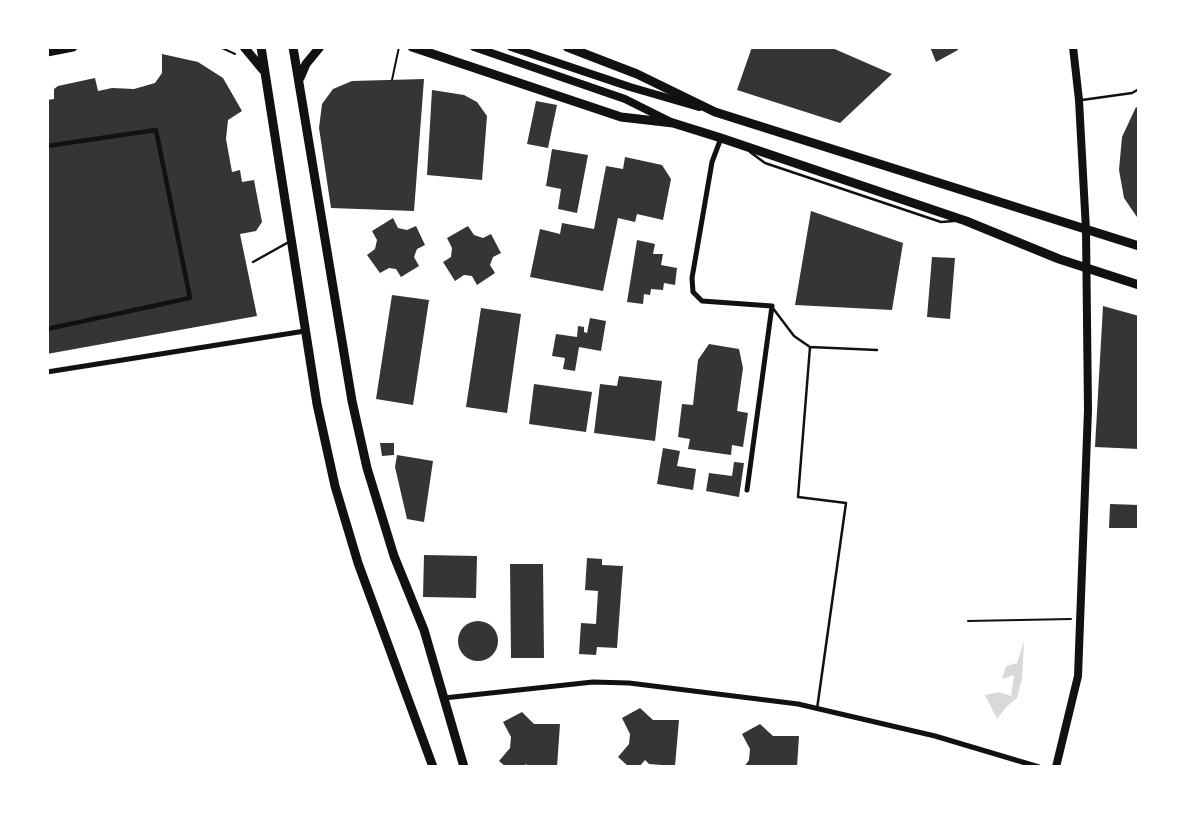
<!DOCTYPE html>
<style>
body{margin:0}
#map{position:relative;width:1186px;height:814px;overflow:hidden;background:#fff;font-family:Roboto,sans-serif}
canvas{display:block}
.frame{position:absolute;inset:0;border:49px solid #fff;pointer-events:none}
</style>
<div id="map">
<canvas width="1186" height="814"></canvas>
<div class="frame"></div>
</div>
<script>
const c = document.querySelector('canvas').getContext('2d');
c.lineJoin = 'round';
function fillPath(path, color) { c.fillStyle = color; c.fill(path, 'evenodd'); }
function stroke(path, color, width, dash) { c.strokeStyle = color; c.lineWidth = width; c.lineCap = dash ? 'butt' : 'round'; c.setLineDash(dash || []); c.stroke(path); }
fillPath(new Path2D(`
 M1024 641 1022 679 1017 698 1006 707 997 719 985 695 999 692 1011 696 1014 675 1002 679 1006 666 1017 663Z`), '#d9d9d9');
fillPath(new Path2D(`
 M752 47H830L892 74 840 123 737 90Z
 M930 47H957L958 50 936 62Z
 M162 54 198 62 223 78 242 111 228 120 226 139 232 172 240 170 242 182 254 180 262 222 256 231 240 234 257 316 47 354V100L54 99V89L58 86 95 78 98 91 112 88 134 89 155 83 162 73Z
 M424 79 414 211 331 208 319 128 322 104 333 89 352 81Z
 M432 90 464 95 477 102 487 116 482 180 427 175Z
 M536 101 557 105 548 148 527 144Z
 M1136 107 1139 109 1137 168 1139 220 1124 198 1119 170 1122 137Z
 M552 149 588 155 577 213 558 209 561 189 546 186Z
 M625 157 662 165 671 179 663 220 637 214 635 222 618 218 603 291 530 277 540 229 560 234 562 223 594 229 606 166 623 169Z
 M811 211 903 243 892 310 795 305Z
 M393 218 398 228 407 230 416 226 425 245 417 249 414 257 419 266 401 277 396 269 389 268 380 273 367 255 375 249 377 240 372 231Z
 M468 226 474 235 483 238 491 234 501 253 493 257 490 265 495 273 477 285 472 276 464 275 455 281 443 262 451 257 452 248 447 238Z
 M637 240 655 244 653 254H663L661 265 677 268 675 285 664 283 663 290 651 289 650 295 644 294 643 304 627 302Z
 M932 257 955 258 950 319 927 317Z
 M392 295 429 300 413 405 376 399Z
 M1103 306 1139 316V449L1095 447Z
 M481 308 521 314 507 413 466 407Z
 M590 318 606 321 601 351 579 347 575 371 563 369 565 358 552 356 556 334 577 337 578 326 584 327V332L587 333Z
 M709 344 739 349 743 368 737 411 748 413 743 447 732 445 731 455 688 449 690 439 678 437 682 404 693 405 698 360Z
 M619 376 662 381 655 441 594 433 600 384 617 386Z
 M534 384 592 392 586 432 529 424Z
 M380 443H394V455L382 456Z
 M663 448 680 451 677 466 696 469 693 490 657 484Z
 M397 455 433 461 424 522 407 519 395 467Z
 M734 462 744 463 739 497 706 491 709 473 732 476Z
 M1110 504 1139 505V528H1109Z
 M424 555 477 556 476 598 423 597Z
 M587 558 602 559V565L623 566 617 648 597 647 596 655 579 654 581 623 596 624 598 591 585 590Z
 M510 564H543L544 658H511Z
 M458 641a20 20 0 1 1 40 0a20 20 0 1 1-40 0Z
 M640 708 653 720H679L675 766 649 764 645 760 639 767H629L618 757 629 744 630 734 622 718Z
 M522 712 534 724H560L557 767H529L526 764 524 767H506L499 761 510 748 511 737 503 722Z
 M760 724 773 736H799L797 767H744L749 760 750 749 742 734Z`), '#353535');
stroke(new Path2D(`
 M220 47 235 54
 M392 80 399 47
 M968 621 1071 619`), '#111', 2);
stroke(new Path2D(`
 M1082 100 1132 93 1139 89
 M750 152 765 163 941 222 954 221
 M253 262 287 243
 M772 307 794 336 810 347 877 350
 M810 347 798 497 846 503 817 709`), '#111', 2.5);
stroke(new Path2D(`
 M47 146 156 130 190 298 47 329`), '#111', 4.5);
stroke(new Path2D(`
 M721 138 712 162 692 278 693 292 702 301 772 306 747 490
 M47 372 305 331
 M444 698 593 682 629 683 798 704 935 736 1039 767`), '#111', 5);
stroke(new Path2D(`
 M474 47 625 99 671 122
 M511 47 630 87 699 107
 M1056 767 1078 676 1088 410 1086 230 1079 100 1073 47`), '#111', 8);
stroke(new Path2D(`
 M244 47 263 70
 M261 47 317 404 335 486 358 563 433 767
 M293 47 352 401 367 468 394 556 424 630 464 767
 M412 47 621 117 673 123 721 138 966 221 1059 259 1139 285
 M567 47 637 74 715 112 1139 246
 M47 52 73 47
 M300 78 306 64 320 47`), '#111', 9);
</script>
